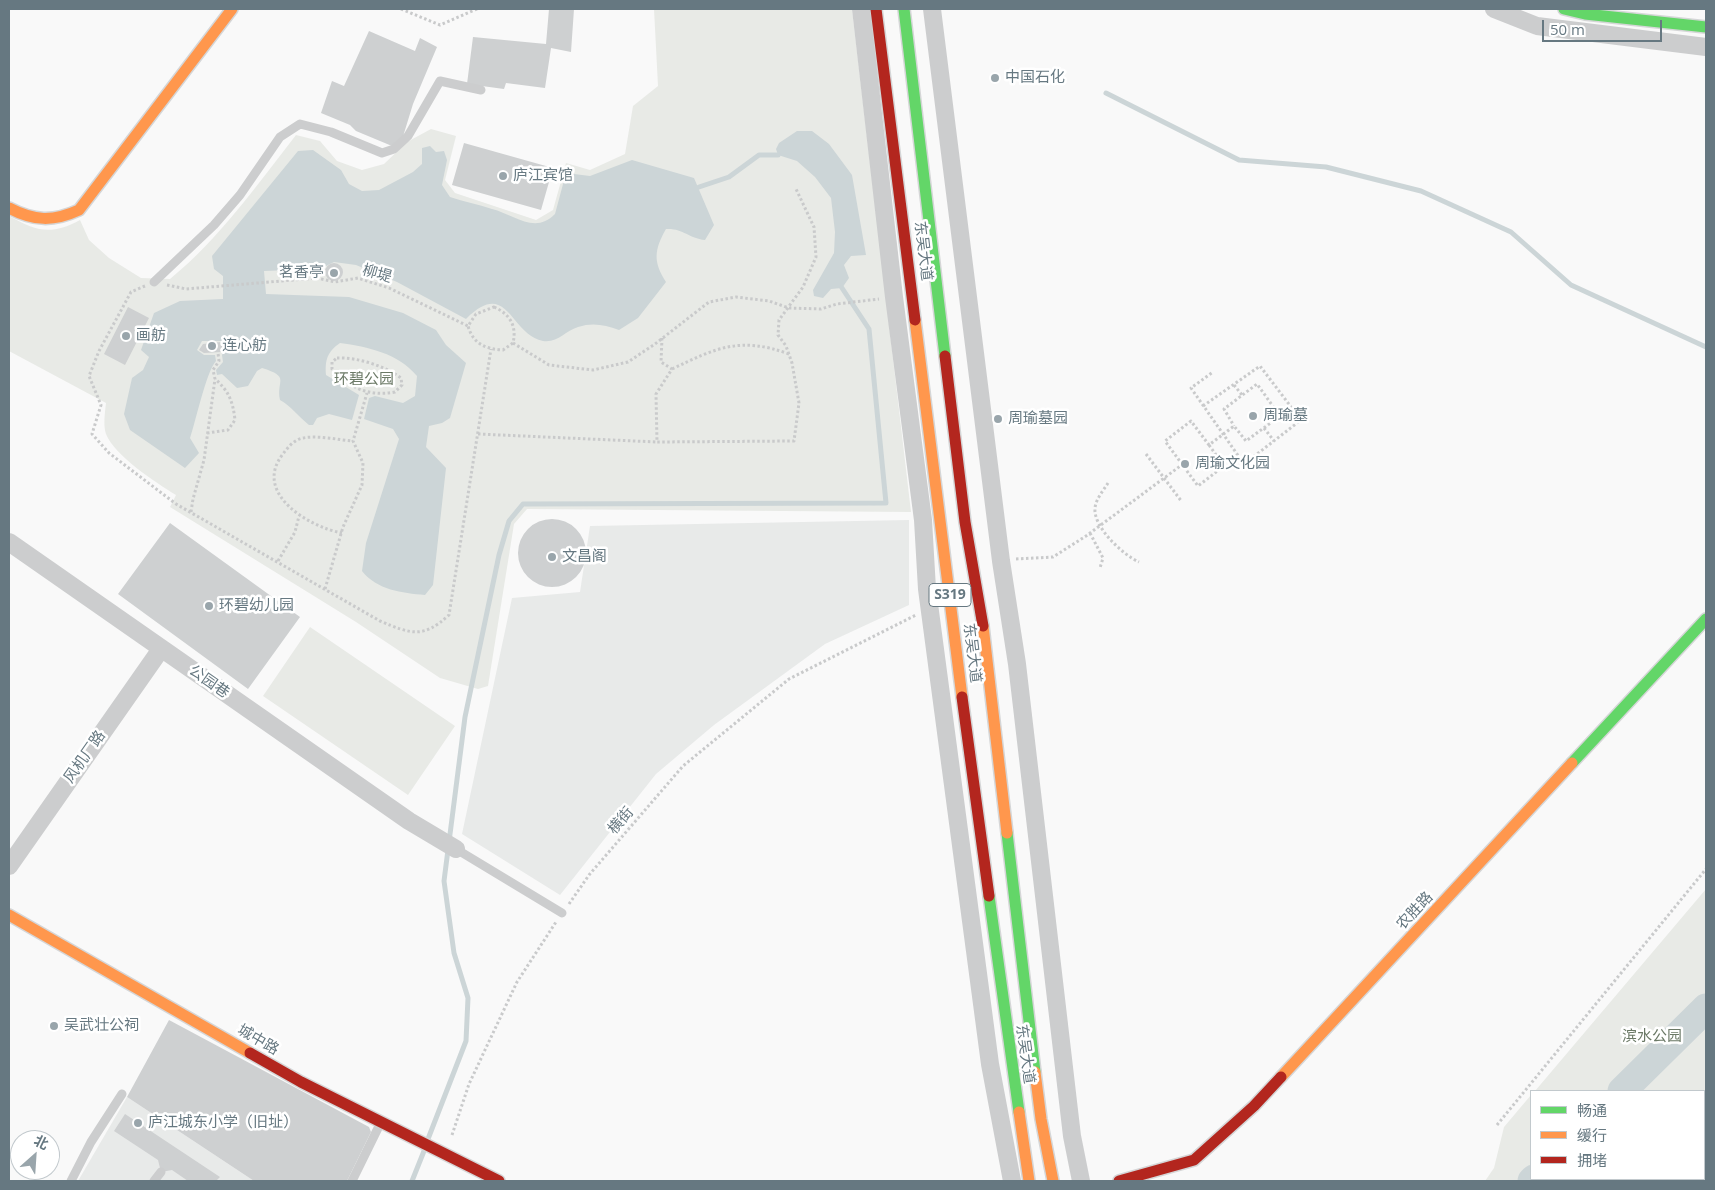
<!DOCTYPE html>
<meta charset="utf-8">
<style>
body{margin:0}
#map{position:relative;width:1715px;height:1190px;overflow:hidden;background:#f9f9f9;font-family:"Open Sans","Noto Sans SC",sans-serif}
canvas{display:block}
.frame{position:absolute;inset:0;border:10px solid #667881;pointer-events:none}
.legend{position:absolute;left:1530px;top:1090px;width:175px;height:90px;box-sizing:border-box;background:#fff;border:1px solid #c2c9cd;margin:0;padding:6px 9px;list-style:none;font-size:15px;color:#667881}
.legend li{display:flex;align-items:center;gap:10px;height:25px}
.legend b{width:25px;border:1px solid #c2c9cd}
.north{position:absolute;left:10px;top:1130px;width:50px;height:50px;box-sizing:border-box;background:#fff;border:1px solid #c2c9cd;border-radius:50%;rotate:26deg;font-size:14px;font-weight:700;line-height:20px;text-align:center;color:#667881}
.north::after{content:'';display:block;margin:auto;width:18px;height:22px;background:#99a5ab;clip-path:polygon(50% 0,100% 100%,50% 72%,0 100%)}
.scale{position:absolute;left:1542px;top:20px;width:120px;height:22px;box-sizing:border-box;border:2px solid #667881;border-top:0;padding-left:6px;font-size:15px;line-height:18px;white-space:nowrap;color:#667881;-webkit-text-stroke:4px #fff;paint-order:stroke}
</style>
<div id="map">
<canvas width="1715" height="1190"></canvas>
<div class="frame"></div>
<ul class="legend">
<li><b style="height:6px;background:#63d668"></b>畅通</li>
<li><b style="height:6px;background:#ff974d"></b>缓行</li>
<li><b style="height:6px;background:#b3261e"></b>拥堵</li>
</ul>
<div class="north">北</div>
<div class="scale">50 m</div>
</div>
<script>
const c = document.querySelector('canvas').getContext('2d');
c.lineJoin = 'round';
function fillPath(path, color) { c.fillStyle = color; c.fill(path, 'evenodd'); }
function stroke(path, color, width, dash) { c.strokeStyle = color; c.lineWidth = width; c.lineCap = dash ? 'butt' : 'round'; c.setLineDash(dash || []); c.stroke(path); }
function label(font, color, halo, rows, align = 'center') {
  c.font = font + ' "Open Sans","Noto Sans SC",sans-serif'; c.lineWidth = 5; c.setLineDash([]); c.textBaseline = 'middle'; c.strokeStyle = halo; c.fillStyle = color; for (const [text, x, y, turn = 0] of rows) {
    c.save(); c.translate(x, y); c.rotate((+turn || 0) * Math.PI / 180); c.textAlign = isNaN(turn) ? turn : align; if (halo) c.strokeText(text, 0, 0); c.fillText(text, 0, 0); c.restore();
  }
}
fillPath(new Path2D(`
 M909 520V605L825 644 714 725 656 774 560 895 462 834 512 598 580 592 590 526Z
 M127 1097 254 1181H78Z`), '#e8eae9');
fillPath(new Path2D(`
 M654 9H852L911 512 527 509 514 524 488 686 478 689 440 678 356 622 170 507 176 495C155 482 115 456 106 434 103 425 105 412 106 403L9 351V216C37 231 50 236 80 220L89 240 109 258 141 278 170 279C219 239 257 185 296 135L320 141 337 161 362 170 384 164 407 142 431 129 456 136 445 180 455 193 536 220 553 210 566 163 590 170 625 154 633 106 658 86Z
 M310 627 455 726 408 795 263 696Z
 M1706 889V1181H1485L1494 1168 1504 1127 1531 1095V1179H1704V1091H1535Z`), '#e8eae6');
fillPath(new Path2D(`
 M797 131H812L829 144 852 175 866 255 851 256 844 265 849 278 842 288 831 289 823 298 814 296 813 290 834 253 835 232 831 198 815 177 797 161 778 155 776 149 779 143Z
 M430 146 436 152 444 151 447 160 442 185 450 197C464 202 478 204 492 209 513 214 535 235 555 214L566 173 590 176 632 160 694 178 714 225 705 240C688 238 683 228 666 229 654 250 653 262 666 282L638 318 619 330C605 325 593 322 578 327 565 331 558 343 543 341 510 335 508 277 466 319L397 282 356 265 334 262 320 269 264 271 266 294 349 297 403 313 436 330 446 345 466 363 450 418 442 423 429 426 426 447 446 468 433 585 425 595C402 593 377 590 362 571L366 543 399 439 393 429 364 419 369 398 375 396 403 403 415 396 417 376C398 353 368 347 340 343 327 352 325 360 326 375L359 395 352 420 329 414 317 418 313 425H309C299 417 290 405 280 400 276 380 291 377 262 368L257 371 248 386 237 388 222 374 217 375 216 370 223 362 222 355 225 349 222 341H202L197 350 204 355H215L216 361C206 372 196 421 190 438L199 453 185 468 130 430 124 414 132 378 143 370 149 357 141 350 154 313 180 301 223 299V276L214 269 212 256 298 151 313 150 341 170 349 184 362 191 379 190 413 172 422 164V148Z`), '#ccd5d7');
stroke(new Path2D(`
 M1106 93 1239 160 1326 167 1421 191 1511 232 1571 285 1706 347
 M699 187 729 177 759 155H778
 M428 1139 466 1041 468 998 454 953 444 881 465 717 499 555 509 521 523 504 886 503 869 329 842 288
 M412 1181 424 1151`), '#ccd5d7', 5);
stroke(new Path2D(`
 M1622 1091 1706 1008
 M1532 1181 1534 1179`), '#ccd5d7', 29);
fillPath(new Path2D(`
 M549 9H574L571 52 551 48 545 88 506 83 504 89 467 84 473 37 546 44Z
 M369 31 415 51 420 38 437 47 413 104 401 143 392 146 356 131 350 125 321 113 332 81 344 86Z
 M464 143 553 168 541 210 452 185Z
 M325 272a9 9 0 1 1 18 0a9 9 0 1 1-18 0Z
 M128 307 149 318 125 365 104 354Z
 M221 342 223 349 221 352 204 353 199 350 203 344Z
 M518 553a34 34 0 1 1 68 0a34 34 0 1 1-68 0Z
 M170 523 300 617 248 689 118 594Z
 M169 1020 369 1127 371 1132 347 1181H254L127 1097Z
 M125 1114 220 1177 216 1181H188L172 1170 161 1172 158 1160 114 1131Z`), '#ced0d1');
const fast = new Path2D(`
 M904 9 945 356
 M1564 9 1585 14 1706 27
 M1572 763 1706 619
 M1007 833 1035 1072
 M989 896 1019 1112`);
const slow = new Path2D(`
 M9 208C34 221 53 222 79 210L232 9
 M915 320 962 697
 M983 626 1007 833
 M9 915 250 1053
 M1035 1072 1041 1119 1053 1181
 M1281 1077 1572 763
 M1019 1112 1029 1181`);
const jam = new Path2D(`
 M876 9 915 320
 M945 356 965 522 983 626
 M962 697 989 896
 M250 1053 301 1082 499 1181
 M1119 1181 1194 1160 1254 1106 1281 1077`);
stroke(fast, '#d5d6d7', 14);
stroke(slow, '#d5d6d7', 14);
stroke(jam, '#d5d6d7', 14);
stroke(new Path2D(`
 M401 9 440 25 477 9
 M167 285 186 289 317 278 335 282 358 278 389 288 468 326
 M145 286 131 292 99 351 89 376 101 405 92 434 109 453 176 504 380 621C411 634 423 639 449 615L491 349
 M494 307C510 314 517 326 513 343L503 350C486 349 473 344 468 326L476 314Z
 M662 338 661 362 672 369 656 394 657 442 794 441 799 403 792 363 786 346 778 335 779 320 803 287 816 257 814 227 796 189
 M513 343 549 365 593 370 628 362 655 344 709 302 736 297 769 301 789 308 821 309 837 304 879 299
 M337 358C357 357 385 366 401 378L402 385 395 392C371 397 348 388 332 369V362Z
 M672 369C716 348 740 336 789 354
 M1234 385 1242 395
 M1203 406 1260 366 1301 420 1244 464 1191 388 1213 372
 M1264 428 1274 441
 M207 433 228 430 235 420C233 402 229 391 215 379
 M478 434 657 442
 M1209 445 1224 466 1198 486 1165 441 1191 421 1209 445 1234 426 1246 441 1280 416 1257 384 1224 409 1234 426
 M1146 454 1182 502
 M1108 483C1103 491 1096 499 1095 508 1093 527 1123 555 1139 562
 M191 512 193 499 204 460 215 379 213 370 219 361 218 353
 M342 533C309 527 252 493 283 454 288 447 295 439 303 438 319 435 338 440 353 441
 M1090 533 1103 558 1100 568
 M1016 559 1053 557 1086 536 1183 464
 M278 561 295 532 299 516
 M325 589 343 527 362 485 363 463 353 441 367 393
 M569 904 589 875 683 766 789 679 916 615
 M1497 1125 1706 869
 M452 1135 469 1084 517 982 556 922
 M1704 1168 1706 1167
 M1667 1181 1671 1179`), '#c9cacb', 3, [2.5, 2.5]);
stroke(new Path2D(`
 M154 282 214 225 240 195 280 137 300 124 331 132 382 153 394 149 408 136 440 81 481 90
 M456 849 562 913
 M71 1181 91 1142 122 1094
 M154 1181 161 1172
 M352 1181 381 1122`), '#cccdce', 9);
stroke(new Path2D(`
 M861 9 894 297 923 520 927 589 990 1064 1012 1181
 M932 9 1001 561 1017 664 1072 1136 1081 1181
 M1494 9 1537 26 1706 47
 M9 542 409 821 456 849
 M9 866 161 649`), '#cccdce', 18);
stroke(fast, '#63d668', 11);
stroke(slow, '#ff974d', 11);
stroke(jam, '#b3261e', 11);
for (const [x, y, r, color] of [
 [995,78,5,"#99a5ab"],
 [503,176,5,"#99a5ab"],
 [334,273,5,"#99a5ab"],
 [126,336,5,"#99a5ab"],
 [212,346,5,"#99a5ab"],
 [1253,416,5,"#99a5ab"],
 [998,419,5,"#99a5ab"],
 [1185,464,5,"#99a5ab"],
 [552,557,5,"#99a5ab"],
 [209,606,5,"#99a5ab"],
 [54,1026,5,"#99a5ab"],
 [138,1123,5,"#99a5ab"]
]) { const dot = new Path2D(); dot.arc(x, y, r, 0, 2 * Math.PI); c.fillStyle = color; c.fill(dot); stroke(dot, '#fff', 2); }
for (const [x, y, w] of [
 [950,595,42]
]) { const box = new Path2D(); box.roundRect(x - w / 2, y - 11.5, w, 23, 4); c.fillStyle = '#fff'; c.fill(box); stroke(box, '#667881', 1); }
label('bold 14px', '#667881', null, [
 ["S319",950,595]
]);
label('15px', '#667881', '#fff', [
 ["中国石化",1005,78],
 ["庐江宾馆",513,176],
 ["茗香亭",324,273,"right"],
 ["画舫",136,336],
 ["连心舫",222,346],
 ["周瑜墓",1263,416],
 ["周瑜墓园",1008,419],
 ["周瑜文化园",1195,464],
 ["文昌阁",562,557],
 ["环碧幼儿园",219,606],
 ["吴武壮公祠",64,1026],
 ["庐江城东小学（旧址）",148,1123]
], 'left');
label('15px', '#667881', '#fff', [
 ["东吴大道",923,251,83],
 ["柳堤",377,274,16],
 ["东吴大道",972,653,83],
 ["公园巷",209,682,35],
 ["风机厂路",85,757,-55],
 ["横街",621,821,-49],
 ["农胜路",1415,911,-47],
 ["城中路",258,1040,30],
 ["东吴大道",1025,1054,82]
]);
label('15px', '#6b7966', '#fff', [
 ["环碧公园",364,380],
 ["滨水公园",1652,1037]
]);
</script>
